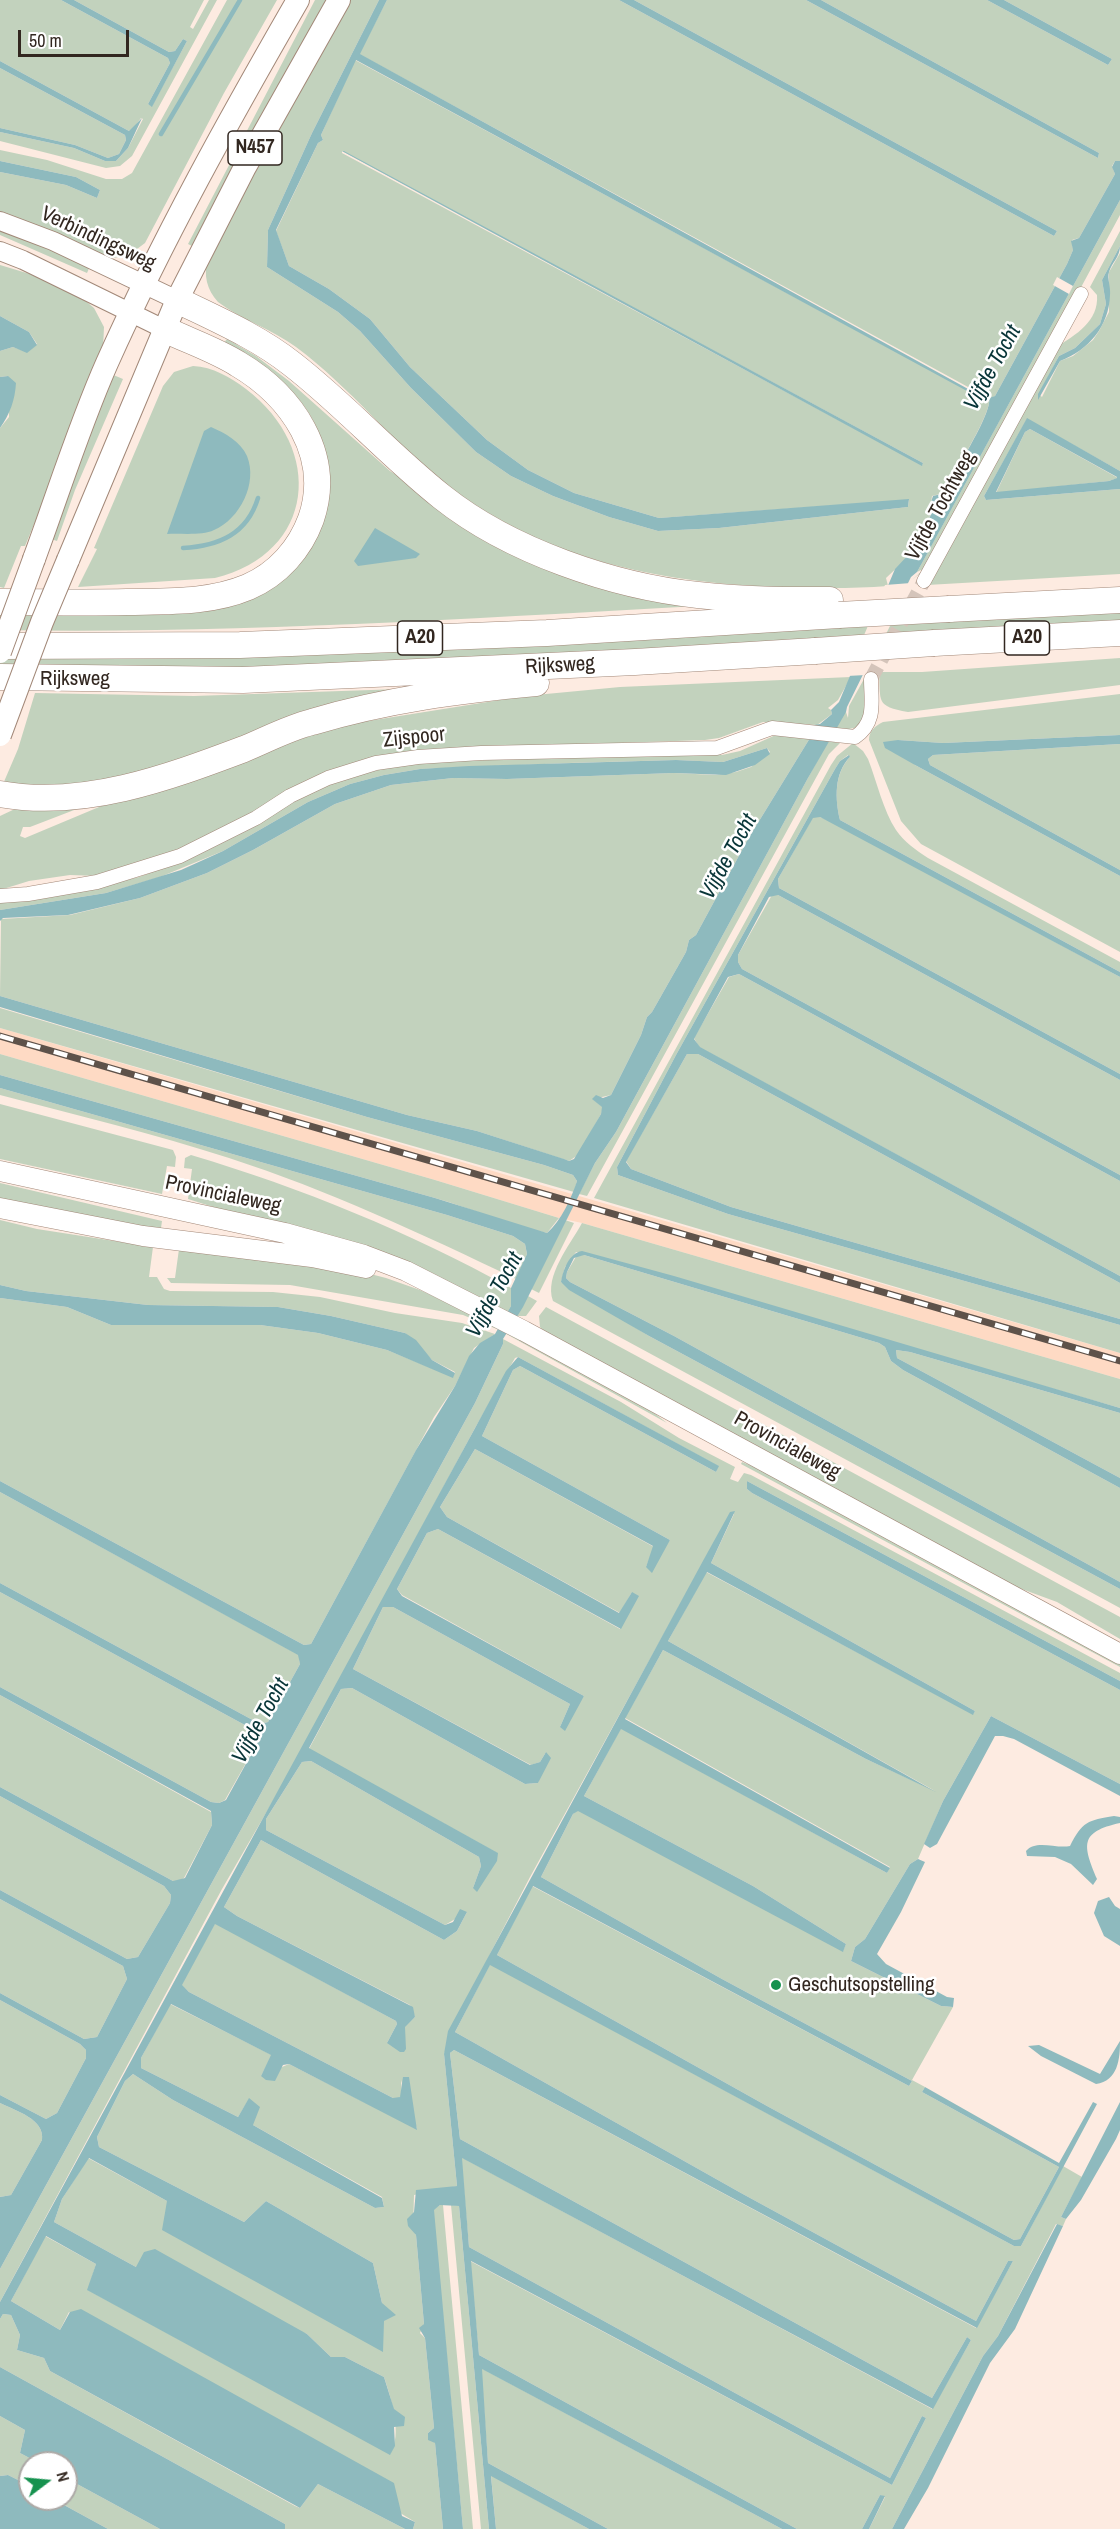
<!DOCTYPE html>
<style>
body{margin:0}
#map{position:relative;width:1120px;height:2529px;overflow:hidden;background:#fdebe1;font-family:"Archivo Narrow",sans-serif}
canvas{display:block}
.north{position:absolute;left:18px;top:2451px;width:60px;height:60px;box-sizing:border-box;background:#fff;border:2px solid #ada9a6;border-radius:50%;rotate:74deg;font-size:16px;font-weight:700;line-height:24px;text-align:center;color:#322720}
.north::after{content:'';display:block;margin:auto;width:21px;height:27px;background:#16924f;clip-path:polygon(50% 0,100% 100%,50% 72%,0 100%)}
.scale{position:absolute;left:18px;top:30px;width:111px;height:27px;box-sizing:border-box;border:3px solid #322720;border-top:0;padding-left:8px;font-size:18px;line-height:21px;white-space:nowrap;color:#322720;-webkit-text-stroke:4px #fff;paint-order:stroke}
</style>
<div id="map">
<canvas width="1120" height="2529"></canvas>
<div class="north">N</div>
<div class="scale">50 m</div>
</div>
<script>
const c = document.querySelector('canvas').getContext('2d');
c.lineJoin = 'round';
function fillPath(path, color) { c.fillStyle = color; c.fill(path, 'evenodd'); }
function stroke(path, color, width, dash) { c.strokeStyle = color; c.lineWidth = width; c.lineCap = dash ? 'butt' : 'round'; c.setLineDash(dash || []); c.stroke(path); }
function label(font, color, halo, rows, align = 'center') {
  c.font = font + ' "Archivo Narrow",sans-serif'; c.lineWidth = 5; c.setLineDash([]); c.textBaseline = 'middle'; c.strokeStyle = halo; c.fillStyle = color; for (const [text, x, y, turn = 0] of rows) {
    c.save(); c.translate(x, y); c.rotate((+turn || 0) * Math.PI / 180); c.textAlign = isNaN(turn) ? turn : align; if (halo) c.strokeText(text, 0, 0); c.fillText(text, 0, 0); c.restore();
  }
}
fillPath(new Path2D(`
 M0 1028 1120 1353V1379L582 1223 559 1218 435 1180 0 1054Z`), '#fedac4');
fillPath(new Path2D(`
 M0 0H61L168 58 170 63 148 104 152 106 187 41 183 39 175 51 169 52 74 0H204L190 27 193 29 209 0H217L132 156 120 166 106 168 0 141V132L74 148 105 161H116L128 148 143 119 141 118 132 130 129 131 0 61Z
 M227 0H277L224 93 145 243 129 255 108 259 0 215V172L66 185 97 198 100 190 76 177 0 161V150L47 160 106 179H122L132 173Z
 M315 0H329L194 247 188 244Z
 M348 0H379L312 133 268 230 267 267 338 312 360 331 411 388 476 452 511 476 553 496 609 517 658 531 719 528 908 507 909 500 659 518 574 493 528 470 487 440 410 367 370 319 329 289 289 266 276 231 318 143 323 140 321 135 355 60 978 396 979 393 359 54 387 0H619L1054 236 1057 231 634 0H806L1098 158 1099 153 821 0H987L1108 65 1112 59 1004 0H1120V161H1115L1112 166 1115 174 1079 238 1072 240 1073 250 1067 264 995 396 989 399C992 413 951 479 940 494L932 496 931 503 933 511 904 561 886 578 888 586C850 589 812 588 774 587 656 582 544 559 447 485 393 443 351 388 296 347 272 329 241 320 218 302 207 290 203 275 208 259ZM342 151 923 463 922 465 342 153Z
 M0 68 125 135 126 140 119 154 108 158 75 145 0 128Z
 M1120 200V215L961 510 926 569 913 579 922 571 921 570 917 572Z
 M0 226 91 264 87 273 0 235Z
 M1120 231V246L1102 280 1106 304 1100 324 1075 348 1059 356 1039 394 1042 397 1060 361 1073 356 1093 340 1099 331 1109 312V272L1120 253V471L1027 419 984 496 986 500 1120 489V574L927 585 1056 347C1076 335 1099 321 1097 295L1090 287Z
 M0 265 30 274 81 297 94 308 104 327 103 349 58 467 25 546H21L4 588 0 587V428L9 417 8 376 0 377V351L13 347 27 352 37 344 29 332 0 316Z
 M227 339 256 356 289 381 390 471 451 510 715 605C477 618 239 634 0 630V612L229 605C251 584 272 562 294 541 304 532 316 523 324 512 331 503 329 483 328 472 322 403 278 376 223 344Z
 M193 366C213 367 230 377 246 389 325 449 316 553 215 578L78 587 97 549 94 548 163 386 174 372Z
 M111 374 123 379 75 490 57 541 51 539Z
 M1030 429 1118 478 1109 481 996 493 1025 432Z
 M1120 609V622L350 665 181 669 0 665V656Z
 M1120 658V685L908 712C875 706 881 702 879 672H922Z
 M851 677 838 700 828 708 831 710 832 714 817 725 763 722 719 738 705 740 439 749 378 756 314 777 218 833 173 854 100 876 70 875 29 881 0 890V816L17 808 82 807 30 827H23L20 836 25 838 111 802 343 725 525 696 620 687Z
 M864 679 866 712 858 727 849 729 835 728 844 713 846 712 848 718 849 706Z
 M430 688 179 765 57 790 3 784 18 749 35 693 194 696Z
 M1120 694V735L943 743 898 740 915 765 1120 876V952L921 844 901 821 869 740C869 731 875 726 883 722Z
 M778 734 810 738 748 839 696 935 689 940 686 952 652 1012 647 1017 641 1035 611 1095 593 1099 603 1107 601 1114 578 1155 569 1161 477 1131 407 1115 0 996 1 919 70 915 140 898 207 873 253 850 335 804 391 785 453 778 507 779 674 773 716 775 736 772 751 767 770 752 767 748 723 762 676 760 569 763 420 769 384 775 350 784 308 802 223 851 160 877 106 893 0 910V902L89 889 139 877 190 858 239 834 294 800 351 776 410 763 672 753 722 755 740 751Z
 M828 741 840 743 829 754 587 1196 579 1194 595 1163 616 1132Z
 M853 743 863 751 868 759C877 782 883 810 896 830 904 842 916 850 928 858L1120 962V972L840 820C835 799 834 774 850 757L848 755 840 761 835 769 676 1055 617 1167 618 1175 728 1214 1120 1325V1353L594 1198 831 765 837 756Z
 M1120 744V870L930 765 928 759 933 755Z
 M813 817H820L837 824 1120 977V1074L779 888 778 879Z
 M772 895H778L1120 1080V1175L742 969 738 962V955Z
 M739 974 1120 1181V1276L699 1047 694 1038 729 977Z
 M0 1008 367 1117 544 1165 573 1175 577 1181 574 1192 0 1028Z
 M0 1054 435 1180 559 1218 547 1233C509 1225 473 1209 435 1198L0 1075Z
 M687 1054H698L1120 1283V1319L731 1207 631 1169 626 1161Z
 M0 1088 447 1215 513 1236 525 1244 527 1254 516 1279C422 1234 328 1190 229 1158 154 1134 77 1115 0 1095Z
 M0 1104 173 1150 176 1157 175 1167 167 1166 162 1194 0 1159Z
 M191 1155C302 1188 409 1232 511 1288V1306L508 1312 438 1278 188 1199 192 1169 184 1168 185 1158Z
 M0 1183 162 1221 161 1228 121 1224 0 1198Z
 M0 1220 37 1229 153 1247 149 1277H157L164 1289 170 1291 273 1292 320 1297 395 1313 462 1323 495 1334 474 1348 455 1386 434 1417 311 1644 304 1645 0 1481V1298L67 1307 111 1325H260L318 1333 387 1350 453 1377 455 1372 432 1360 405 1333 331 1316 278 1307 148 1305 26 1291 0 1285Z
 M565 1220 574 1223 539 1293 531 1289Z
 M582 1223 1120 1379V1408L576 1252 565 1267 561 1282 649 1336 1120 1589V1608L553 1301C544 1276 570 1245 582 1223Z
 M179 1249 351 1269 386 1278 420 1290 496 1325 645 1406 667 1423 499 1330 463 1315 290 1285 171 1283 167 1278H175Z
 M577 1255H584L879 1343 885 1347 891 1361 903 1370 1120 1488V1582L674 1336 570 1282 566 1278 567 1272Z
 M528 1296 537 1301 526 1316H516Z
 M546 1307 1120 1617V1639L1057 1602 1019 1588 544 1332 540 1327 539 1316Z
 M503 1339 621 1402 679 1438 735 1467 730 1479 738 1482 744 1473 751 1475 1120 1673V1681L747 1481V1489L752 1493 1120 1690V1784L991 1716 943 1801 918 1859 910 1864 865 1939 855 1947 851 1961 941 2006 953 2007 912 2080 925 2087 922 2092 1059 2167 1020 2239 1014 2240 767 2106 497 1955 532 1886 909 2086 912 2081 722 1979 541 1877 573 1814 578 1810 843 1951 846 1944 753 1886 584 1796 621 1728 887 1873 890 1867 625 1718 663 1650 866 1759 935 1791 668 1641 706 1572 973 1714 975 1711 711 1563 734 1514 731 1512 530 1877 491 1952 444 2054 457 2186 414 2195 413 2230 416 2235 424 2324 420 2333 425 2338 434 2428 428 2433 435 2443 443 2529H413L415 2522 69 2312 60 2330 11 2301 45 2236 96 2264 88 2290 390 2454C403 2434 391 2398 384 2377L345 2357H331L307 2334 136 2267 54 2222 62 2199 88 2158 167 2201 383 2351 382 2303 373 2263 266 2201 244 2222 99 2147 97 2137 125 2081 133 2074 173 2100 375 2208 384 2207 382 2197 253 2125 249 2099 238 2117 141 2068V2058L170 2004 272 2055 261 2076 289 2064 417 2129 401 2080 402 2095 398 2099 393 2098 189 1992 181 1985 215 1923 396 2021 397 2024 387 2043 415 2017 410 2005 237 1916 224 1907 261 1840 444 1940 457 1931 467 1912 445 1925 266 1830V1819L302 1762 311 1761 479 1857 481 1866 473 1888 497 1853 309 1749 341 1689 352 1688 525 1784 538 1783 546 1752 540 1762 531 1765 353 1669 383 1607H393L570 1704 560 1727 584 1696 402 1595 397 1589 427 1533 438 1529 620 1629 632 1592 620 1613 447 1517 440 1507 475 1449 654 1547 646 1567 670 1540 482 1436 513 1370 520 1366 716 1472 718 1466 518 1357 515 1358 475 1428 303 1749 222 1889 0 2302V2269L475 1403 503 1344Z
 M896 1350 910 1352 1120 1413V1478L897 1358Z
 M742 1462 770 1473 1120 1662V1667L741 1464Z
 M0 1492 299 1655 300 1664 268 1722 260 1724 0 1583Z
 M0 1592 254 1730 259 1740 225 1800 219 1803 211 1802 0 1687Z
 M0 1695 211 1812 212 1825 184 1878 177 1882 173 1881 0 1787Z
 M0 1796 164 1886 171 1895 170 1903 138 1957 127 1959 0 1890Z
 M0 1899 123 1966 127 1979 97 2037 84 2039 0 1993Z
 M490 1964 1014 2246H1021L1063 2166 1082 2177 1061 2217 1066 2219 1063 2226 1056 2224 998 2336 983 2356 892 2529H869L885 2497 880 2495 862 2529H797L479 2355 470 2261 892 2485 926 2418 922 2416 890 2478 469 2247 461 2157 932 2409 971 2340 967 2337 932 2398 460 2139 450 2053 454 2050 976 2328 1013 2261H1008L976 2321 741 2193 455 2032Z
 M0 2000 80 2044 86 2050V2058L57 2113 46 2119 0 2095Z
 M0 2103C16 2111 45 2119 42 2140L11 2195 0 2197Z
 M440 2205H443L473 2529H463L433 2210Z
 M451 2205 459 2206 489 2529H481Z
 M3 2314 11 2315 20 2335 17 2350 44 2358 50 2371 295 2506 300 2508 318 2484 405 2529H285V2524L0 2367V2319Z
 M481 2368 782 2529H608L488 2463Z
 M0 2416 25 2430 20 2453 39 2463H30V2486L8 2475 0 2476Z
 M491 2475 589 2529H496Z
 M66 2478 160 2529H108L53 2499H66Z`), '#c2d2bd');
fillPath(new Path2D(`
 M61 0H74L169 52 175 51 183 39 187 41 152 107 148 104 170 63 168 58Z
 M379 0H387L360 54 979 395 978 397 356 60 321 135 323 140 318 143 276 230 289 266 329 289 370 319 410 367 487 440 528 470 574 493 659 518 909 499 908 507 719 528 658 531 609 517 553 496 511 476 476 452 411 388 360 331 338 312 267 267 268 230 312 133Z
 M619 0H634L1057 231 1054 236Z
 M806 0H821L1099 153 1098 158Z
 M987 0H1004L1112 59 1108 65Z
 M0 61 129 131 142 118 128 148 116 161H105L74 148 0 132V128L75 145 108 158 119 154 126 140 125 135 0 68Z
 M342 151H344L923 463 922 466Z
 M0 161 76 177 100 190 97 198 66 185 0 172Z
 M1115 161H1120V200L927 554 917 572 911 577 847 707 846 712 808 778 616 1132 595 1163 523 1307 503 1339V1344L475 1403 0 2269V2197L11 2195 42 2140C45 2119 16 2111 0 2103V2095L46 2119 57 2113 86 2058V2050L80 2044 0 2000V1993L84 2039 97 2037 127 1979 123 1966 0 1899V1890L127 1959 138 1957 170 1903 171 1895 164 1886 0 1796V1787L173 1881 185 1878 212 1825 211 1811 0 1695V1687L211 1802 219 1803 226 1800 259 1740 254 1730 0 1592V1583L260 1724 268 1722 300 1664 298 1655 0 1492V1481L304 1645 311 1644 416 1450 455 1386 469 1356 480 1343 495 1334 511 1306V1288L527 1254 525 1244 513 1236 447 1215 0 1088V1075L435 1198 547 1233C561 1221 571 1199 577 1181L573 1175 544 1165 367 1117 0 1007V996L407 1115 477 1131 564 1159 569 1161 574 1159 601 1114 602 1107 592 1099 596 1095 603 1098 611 1095 641 1035 647 1017 652 1012 686 952 689 940 696 935 748 839 810 738 814 725 820 724 832 714 831 710 839 702 895 569 911 552 933 511 931 502 933 496 941 494C951 478 993 413 989 398L995 396 1067 264 1073 250 1071 241 1079 238 1115 174 1112 167Z
 M1120 246C1120 257 1112 262 1109 272 1107 278 1111 288 1110 295 1109 326 1089 350 1060 361L1038 400V394L1059 356 1075 348 1100 324 1106 304 1102 280Z
 M0 316 29 332 37 345 27 353 13 347 0 351Z
 M8 376 16 383C15 400 10 414 0 428V377Z
 M1027 418 1120 471V489L986 500 984 496ZM1030 429 1117 477V478L1109 481 996 492 1025 432Z
 M211 427C225 433 241 442 247 456 258 483 240 519 214 530 202 536 180 533 167 534L204 431Z
 M375 528 420 554 416 558 358 566 354 561Z
 M1120 735V744L933 755 928 759 930 765 1120 870V876L915 765 885 748 883 742 898 740 943 743Z
 M767 748 770 754 755 765 726 775 674 773 507 779 453 778 391 785 335 804 253 850 207 873 140 898 68 915 3 918 0 921V910L106 893 181 870 223 851 308 802 350 784 384 775 420 769 469 766 676 760 723 762Z
 M849 755 850 757C834 773 835 799 840 820L1120 972V977L820 817 813 818 778 879 779 888 1120 1074V1080L778 895 769 897 738 955V962L742 969 1120 1175V1181L739 974 728 977 694 1039 700 1047 1120 1276V1283L698 1054H687L626 1162 631 1169 731 1207 1120 1319V1325L728 1214 618 1175 617 1167 676 1055 835 769 840 761Z
 M582 1251 674 1276 1120 1408V1413L910 1352 896 1350 897 1358 1120 1478V1488L903 1370 891 1361 885 1347 879 1343 584 1255 574 1258 567 1272 566 1278 570 1282 674 1336 1120 1582V1589L649 1336 569 1290 561 1282C563 1270 569 1253 582 1251Z
 M0 1285 26 1291 148 1305 278 1307 331 1316 405 1333 416 1340 432 1360 455 1373 453 1378 387 1350 318 1333 260 1325H111L67 1307 0 1298Z
 M518 1357 719 1466 716 1472 520 1366 513 1370 482 1436 670 1540 652 1573 646 1567 653 1546 475 1449 440 1507 447 1517 619 1613 632 1592 639 1596 621 1629 438 1529 427 1533 397 1589 402 1596 584 1696 565 1731 560 1727 570 1704 393 1607H383L353 1669 530 1765 540 1762 546 1752 551 1758 538 1783 525 1784 352 1688 341 1689 309 1748 498 1853 497 1861 477 1892 473 1888 481 1866 479 1857 311 1761 302 1762 266 1819V1830L445 1925 453 1922 460 1909 467 1912 457 1931 444 1940 261 1840 224 1907 237 1916 413 2007 415 2017 405 2027 406 2049 404 2052H400L387 2043 397 2024 396 2021 215 1924 182 1985 189 1992 393 2098 400 2097 403 2077H409L417 2130 289 2064 283 2065 275 2081 266 2080 261 2076 271 2055 171 2004 141 2058V2068L238 2117 249 2098 260 2107 253 2125 382 2198 384 2207 375 2208 173 2100 133 2074 125 2081 97 2137 99 2147 244 2222 266 2201 373 2263 382 2303 396 2315 384 2321 383 2352 162 2230 167 2201 89 2158 62 2199 54 2222 136 2267 144 2252 155 2249 307 2334 331 2357H345L384 2377 394 2409 405 2417 404 2426 394 2427 395 2446 390 2455 87 2290 96 2264 46 2236 11 2301 60 2330 70 2312 81 2309 394 2483 402 2516 415 2522 413 2529H405L318 2484 300 2508 50 2371 44 2358 17 2350 20 2335 11 2315 3 2314 0 2319V2302L506 1371Z
 M747 1481 1120 1681V1690L752 1493 747 1489Z
 M735 1511 711 1563 975 1711 973 1715 707 1572 668 1641 936 1792 866 1759 663 1650 625 1719 890 1868 887 1873 621 1729 584 1796 753 1886 846 1944 843 1952 578 1811 573 1814 541 1877 722 1979 912 2081 909 2086 533 1886 497 1955 767 2106 1014 2240 1020 2239 1059 2167 922 2092 925 2087 1059 2163 1093 2102 1097 2104 1021 2246H1014L490 1965 455 2032 741 2193 976 2321 1008 2261H1013L977 2328 454 2050 450 2053 460 2139 932 2398 967 2337 971 2340 933 2409 462 2158 469 2247 890 2478 922 2416 926 2418 892 2485 471 2261 479 2355 797 2529H782L482 2369 488 2463 608 2529H589L491 2476 496 2529H489L459 2206 440 2205 434 2210 463 2529H443L435 2443 428 2440V2433L434 2428 425 2338 419 2328 424 2324 416 2235 408 2226 407 2219 414 2212 416 2190 457 2186 444 2054 448 2031 704 1559 730 1512Z
 M991 1716 1120 1784V1796L1014 1739 1003 1736H995L937 1844 930 1848 924 1844 943 1801Z
 M1114 1816 1120 1817V1823C1079 1832 1083 1845 1097 1879L1093 1885 1071 1864 1055 1857 1027 1856 1026 1851C1036 1839 1056 1849 1070 1846 1082 1822 1088 1820 1114 1816Z
 M918 1859 925 1862 901 1912 877 1954 886 1964 947 1997 954 1998 953 2007 941 2006 851 1961 855 1947 865 1939 910 1864Z
 M1109 1897 1115 1906 1120 1909V1946L1104 1936 1094 1913 1098 1901Z
 M1120 2041C1120 2059 1118 2081 1096 2084L1041 2056 1028 2046 1039 2045 1100 2074Z
 M1120 2102V2130L1116 2139 1081 2200 1066 2219 1061 2217Z
 M1057 2224 1063 2226 1015 2329 990 2363 928 2488 904 2529H892L983 2356 998 2336Z
 M0 2367 285 2524V2529H160L66 2478V2463H39L20 2453 25 2430 0 2416Z
 M8 2475 30 2486V2499H53L108 2529H0V2476Z
 M880 2495 885 2496 869 2529H862Z`), '#8ebabe');
fillPath(new Path2D(`
 M1057 277 1073 286 1069 294 1053 285Z
 M911 583 866 675 847 676 885 585Z`), '#fdebe1');
stroke(new Path2D(`
 M161 134 240 0
 M183 548C219 546 247 534 258 498`), '#8ebabe', 4.5);
stroke(new Path2D(`
 M871 679 924 581`), '#d4c4ba', 14, [14, 7]);
const minor = new Path2D(`
 M924 581 1081 294
 M0 896 28 894 97 882 180 856 256 818 290 796 328 778 376 763 418 757 481 753 717 748 772 728 855 737C877 722 871 701 871 679`);
const tertiary = new Path2D(`
 M0 221 53 241 177 300
 M0 251 23 260 164 329`);
const secondary = new Path2D(`
 M0 1171 285 1233 364 1255 406 1271 524 1331 1120 1654
 M0 1208 143 1236 312 1257 366 1268`);
const primary = new Path2D(`
 M34 559C58 494 79 426 107 363 163 238 230 118 298 0
 M68 560 177 300 245 167 339 0`);
const motorway = new Path2D(`
 M177 300C216 319 258 337 292 364 345 405 389 455 442 497 510 551 613 586 698 595 742 600 786 600 830 600
 M0 602C42 602 85 603 127 602 168 601 210 603 248 587 278 574 300 549 311 519 333 455 292 396 238 364 216 350 189 341 164 329
 M949 609 1120 600
 M934 643 1120 633
 M0 646 240 645 547 633 839 615
 M0 677 243 680 635 662 815 651
 M0 794C83 809 167 778 244 749 266 740 288 728 312 722 385 700 460 690 536 683`);
stroke(minor, '#a28878', 15);
stroke(tertiary, '#a28878', 20);
stroke(secondary, '#a28878', 21);
stroke(primary, '#a28878', 24);
stroke(motorway, '#a28878', 27);
stroke(minor, '#fff', 14);
stroke(tertiary, '#fff', 18);
stroke(secondary, '#fff', 20);
stroke(primary, '#fff', 22);
stroke(motorway, '#fff', 26);
const rail = new Path2D(`
 M0 1036 1120 1361`);
stroke(rail, '#5e524a', 7);
stroke(rail, '#fff', 4.5, [14]);
const primaryBridge = new Path2D(`
 M0 652 34 559
 M0 735 42 622 68 560`);
const motorwayBridge = new Path2D(`
 M839 615 949 609
 M815 651 934 643`);
stroke(primaryBridge, '#a28878', 24, []);
stroke(motorwayBridge, '#a28878', 27, []);
stroke(primaryBridge, '#fff', 22);
stroke(motorwayBridge, '#fff', 26);
for (const [x, y, r, color] of [
 [776,1985,6,"#16924f"]
]) { const dot = new Path2D(); dot.arc(x, y, r, 0, 2 * Math.PI); c.fillStyle = color; c.fill(dot); stroke(dot, '#fff', 2); }
for (const [x, y, w] of [
 [255,148,54],
 [420,638,45],
 [1027,638,45]
]) { const box = new Path2D(); box.roundRect(x - w / 2, y - 17, w, 34, 4.5); c.fillStyle = '#fff'; c.fill(box); stroke(box, '#322720', 1.5); }
label('bold 20px', '#322720', null, [
 ["N457",255,148],
 ["A20",420,638],
 ["A20",1027,638]
]);
label('21px', '#322720', '#fff', [
 ["Verbindingsweg",98,239,25],
 ["Vijfde Tochtweg",941,506,-61],
 ["Rijksweg",560,666,-3],
 ["Rijksweg",75,679],
 ["Zijspoor",414,738,-6],
 ["Provincialeweg",223,1195,12],
 ["Provincialeweg",787,1446,29]
]);
label('21px', '#322720', '#fff', [
 ["Geschutsopstelling",788,1985]
], 'left');
label('italic 22px', '#083538', '#fff', [
 ["Vijfde Tocht",993,368,-61],
 ["Vijfde Tocht",729,857,-61],
 ["Vijfde Tocht",495,1295,-61],
 ["Vijfde Tocht",261,1721,-61]
]);
</script>
